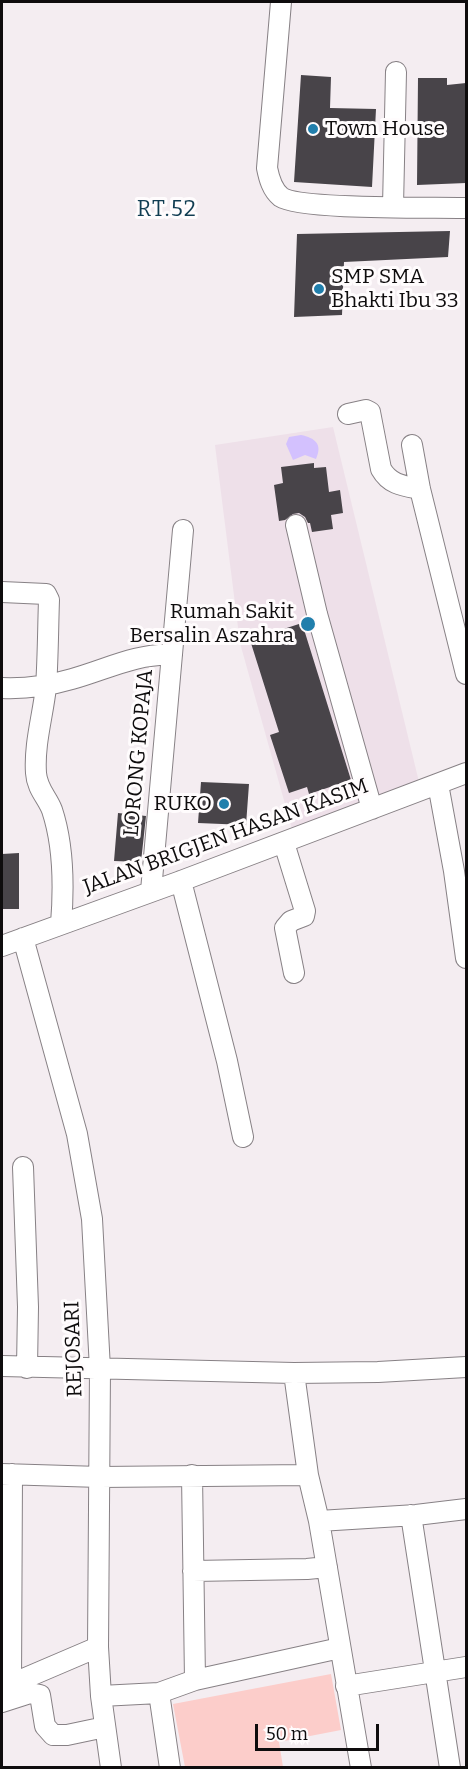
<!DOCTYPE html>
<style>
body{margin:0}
#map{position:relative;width:468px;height:1769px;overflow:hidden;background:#f4edf1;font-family:Bitter,serif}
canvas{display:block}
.frame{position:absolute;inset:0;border:3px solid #0e0c0d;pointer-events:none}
.scale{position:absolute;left:255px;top:1724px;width:124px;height:27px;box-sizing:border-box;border:3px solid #0e0c0d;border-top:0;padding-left:8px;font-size:18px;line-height:21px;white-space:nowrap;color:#0e0c0d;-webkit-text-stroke:4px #fffcfd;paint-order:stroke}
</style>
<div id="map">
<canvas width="468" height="1769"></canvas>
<div class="frame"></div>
<div class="scale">50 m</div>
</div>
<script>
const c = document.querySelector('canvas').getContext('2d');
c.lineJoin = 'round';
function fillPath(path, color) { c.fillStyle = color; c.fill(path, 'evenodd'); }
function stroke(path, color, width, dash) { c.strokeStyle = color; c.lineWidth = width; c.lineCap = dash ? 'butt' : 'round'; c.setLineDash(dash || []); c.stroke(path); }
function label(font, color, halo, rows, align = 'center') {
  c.font = font + ' Bitter,serif'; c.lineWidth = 6; c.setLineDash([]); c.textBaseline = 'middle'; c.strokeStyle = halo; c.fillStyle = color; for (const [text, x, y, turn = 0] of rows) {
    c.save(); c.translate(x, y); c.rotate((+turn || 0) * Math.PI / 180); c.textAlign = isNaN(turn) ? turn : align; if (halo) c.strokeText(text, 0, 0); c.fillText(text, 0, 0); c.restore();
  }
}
fillPath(new Path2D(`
 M333 427 419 782 292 829 240 643 215 445Z`), '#eee0e9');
fillPath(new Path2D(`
 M331 1674 341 1730 279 1742 283 1767H185L173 1704Z`), '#fccdca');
fillPath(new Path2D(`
 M301 435C315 438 323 444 316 459L305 455 293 460 286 444 289 437Z`), '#d3c1fe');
fillPath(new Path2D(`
 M301 75 331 77 330 108 376 109 372 187 294 182Z
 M418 78H447V85L466 83V183L417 185Z
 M450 231 448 257 344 262 342 315 294 317 297 234Z
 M314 463V468L326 467 329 492 340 490 343 513 331 515 333 529 312 532 310 523H308L305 517 299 513 293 514 285 520 279 521 274 485 283 483 281 467Z
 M302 623 351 780 309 794 307 787 289 793 270 735 279 732 250 640Z
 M201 782 249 784 246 825 198 823Z
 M118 813 146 816 141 862 114 861Z
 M19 853V909H2V854Z`), '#484449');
const minor = new Path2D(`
 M281 2 267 168C269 178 272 190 281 197 300 210 435 207 466 208
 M393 206 396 72
 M348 414 366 410 370 412 381 469C390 485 404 486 420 489
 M412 445 420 489 466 674
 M296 525 317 614 372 809
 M2 592 46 594 49 600C48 628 48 658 46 687 43 715 34 744 36 773 37 789 47 797 52 810 64 846 64 887 61 924
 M2 688C26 689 48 686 72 679 105 670 137 653 172 655
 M438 784 454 871 466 958
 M284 843 305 911 304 916 291 921 285 928 294 973
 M181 881 227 1061 243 1137
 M151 891 183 530
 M23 938 77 1134 92 1219 100 1369 98 1647 101 1696 111 1768
 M2 946 181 881 466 773
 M23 1167 28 1307 27 1368
 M2 1366 294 1373 378 1372 466 1367
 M2 1474 100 1477 308 1475 294 1373
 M192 1475 195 1680
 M308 1475 319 1521 361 1768
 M411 1515 450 1768
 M319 1521 416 1515 466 1509
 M193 1571 307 1569 327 1567
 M11 1684 12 1474
 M346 1686 466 1667
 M2 1688 98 1647
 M101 1696 159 1693
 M2 1702 30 1693 40 1695 45 1726 53 1735H67L105 1727
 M170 1768 159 1693 195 1680 340 1648`);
stroke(minor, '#878185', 22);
stroke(minor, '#fff', 20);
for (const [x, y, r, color] of [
 [313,129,6,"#217fac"],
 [319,289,6,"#217fac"],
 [308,624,8,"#217fac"],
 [224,804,6,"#217fac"]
]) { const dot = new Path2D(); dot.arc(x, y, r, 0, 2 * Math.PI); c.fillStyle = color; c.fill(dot); stroke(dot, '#fffcfd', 2); }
label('21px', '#0e0c0d', '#fffcfd', [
 ["Town House",325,129],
 ["SMP SMA",331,277],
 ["Bhakti Ibu 33",331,301],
 ["Rumah Sakit",294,612,"right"],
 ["Bersalin Aszahra",294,636,"right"],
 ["RUKO",212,804,"right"]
], 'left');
label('21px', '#0e0c0d', '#fffcfd', [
 ["LORONG KOPAJA",139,753,-85],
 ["JALAN BRIGJEN HASAN KASIM",226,837,-20],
 ["REJOSARI",74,1349,-92]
]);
c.letterSpacing = '1.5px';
label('22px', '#113d52', '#fffcfd', [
 ["RT.52",167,210]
]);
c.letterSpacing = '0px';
</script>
